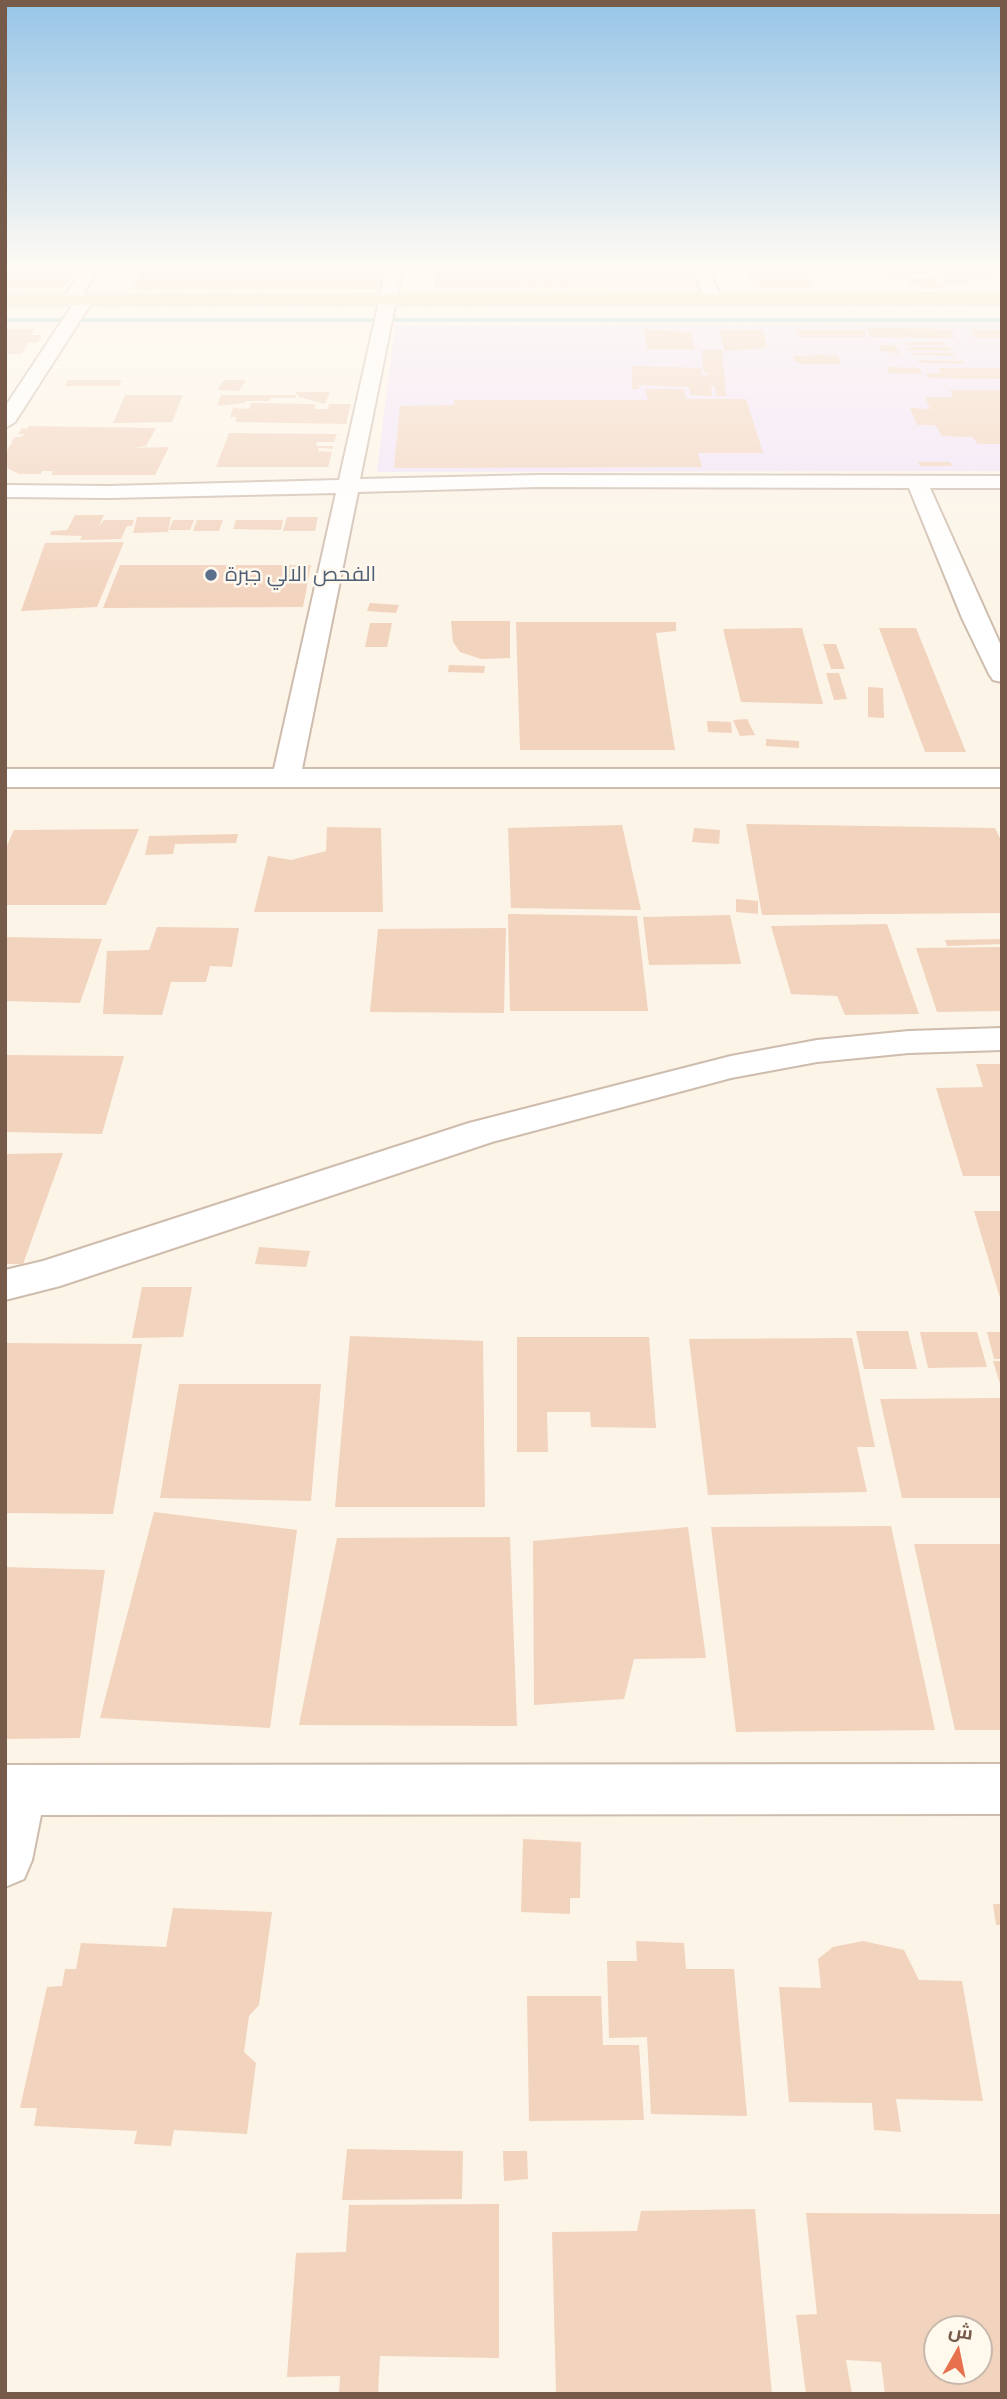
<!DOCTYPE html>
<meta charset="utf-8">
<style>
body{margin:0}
#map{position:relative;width:1007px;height:2399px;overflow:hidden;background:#fcf4e7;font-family:"Noto Sans",Cairo,sans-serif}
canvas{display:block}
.frame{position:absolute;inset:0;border:7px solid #765b4b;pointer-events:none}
.north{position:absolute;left:923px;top:2315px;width:70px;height:70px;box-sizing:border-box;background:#fff8ed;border:2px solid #c8b9ac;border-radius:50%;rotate:9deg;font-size:19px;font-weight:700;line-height:28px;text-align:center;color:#765b4b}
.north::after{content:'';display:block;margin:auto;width:24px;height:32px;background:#e6714c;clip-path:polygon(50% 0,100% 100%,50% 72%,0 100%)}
</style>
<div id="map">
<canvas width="1007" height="2399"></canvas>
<div class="frame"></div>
<div class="north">ش</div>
</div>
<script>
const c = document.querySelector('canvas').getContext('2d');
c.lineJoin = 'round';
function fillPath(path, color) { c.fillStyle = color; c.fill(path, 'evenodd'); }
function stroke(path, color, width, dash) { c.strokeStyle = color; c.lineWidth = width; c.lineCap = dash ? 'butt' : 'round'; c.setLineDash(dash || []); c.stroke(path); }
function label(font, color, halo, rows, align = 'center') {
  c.font = font + ' "Noto Sans",Cairo,sans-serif'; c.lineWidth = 5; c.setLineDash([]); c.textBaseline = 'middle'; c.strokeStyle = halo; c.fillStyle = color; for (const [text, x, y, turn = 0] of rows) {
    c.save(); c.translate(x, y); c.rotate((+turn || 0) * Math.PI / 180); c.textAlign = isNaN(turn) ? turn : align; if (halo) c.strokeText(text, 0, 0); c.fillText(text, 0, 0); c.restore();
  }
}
fillPath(new Path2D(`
 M1002 324V471L377 472 395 325Z`), '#f1e3f9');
fillPath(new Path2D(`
 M5 318H1002V322H5Z`), '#a1cfd8');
fillPath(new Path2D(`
 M143 266H391L387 289 132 290Z
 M435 266H694L701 287 434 288Z
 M745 266H804L814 288H754Z
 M897 266H904L914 278H884L880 273H895L892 268Z
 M906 266H920L928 275H915Z
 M956 267 986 268 994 278 943 277 938 270H959Z
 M9 269H77L64 288H5V273Z
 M906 279H938L945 288 922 289 919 285H910Z
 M940 279H966L972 285 945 286Z
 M867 328 951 329 955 338 870 337Z
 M5 329H35L31 335H42L38 342 28 343 22 354H5Z
 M643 329 691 332 695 349H647Z
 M719 329 763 330 767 348 725 351Z
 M970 329 1002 330V338H974Z
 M796 330H864L867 337H799Z
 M906 342H945L947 345H907Z
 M879 345H894L900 354 881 351Z
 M909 347H950L951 351 910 350Z
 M702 350H722L726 396H716L715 386H711L712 396 690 395 689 387 639 385V389H632V366L701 368V375H710L703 370Z
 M912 353H953L955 356 913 355Z
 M822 355 838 356 841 364H802L795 362 793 356Z
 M918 360 962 361 964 364 919 363Z
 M887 367 919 368 922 374 889 373Z
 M938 368H1002V379L928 378 926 373H941Z
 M68 380H122L119 386H65Z
 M224 380H246L239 391 217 390Z
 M645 389H684L686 399H746L763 453H698L702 467 394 468 400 406 454 405V400H648Z
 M950 390H1002V444H978L972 437 942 436 935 425H917L910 408 930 409 925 397H953Z
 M295 392H330L325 404 299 397Z
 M125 395H183L172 422 113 423Z
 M221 395H296L295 398H271L269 401H245V403L217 406Z
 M251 403 316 404 314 409H328L329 404H351L346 424 235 422 237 417H230L233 408 249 409Z
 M28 426 156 428 146 446 133 448 169 447 155 475H52L53 471H42L41 474H19L5 467V453L13 441H11L15 437H21L25 434H18L22 428 27 429Z
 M229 433 337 434 334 442H317L316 446H333V449L319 448 318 451 332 452 328 467H216Z
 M918 462H950L952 466H920Z
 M75 515H104L99 526 104 520H134L132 526H127L121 539 80 540 82 536 50 535 51 531 67 530Z
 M137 517H171L168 532 133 533Z
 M287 517H318L315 531H283Z
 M173 520H194L190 530H169Z
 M197 520H223L219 531H193Z
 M236 520H283L281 530 233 529Z
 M124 542 97 607 21 611 45 543Z
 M120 565H311L303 607 103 608Z
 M370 603 399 605 396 613 367 611Z
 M451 621H510V658L481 659 460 652 453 642Z
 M516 622H676V631L656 633 675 750H520Z
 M370 623H392L387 647H365Z
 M802 628 823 704 741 702 723 629Z
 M879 628H916L966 752H925Z
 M823 644H836L845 669H831Z
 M449 665 485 666 484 673 448 672Z
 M826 673H839L847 699 834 700Z
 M868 687 883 688 884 718 868 717Z
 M747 719 755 735 740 736 733 720Z
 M707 721 731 722 732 733 708 732Z
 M766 739 799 741V748L766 746Z
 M746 824 995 828 1002 842V913L762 915Z
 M622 825 641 910 511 908 508 828Z
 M327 827 381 828 383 912H254L268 856 291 860 326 851Z
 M694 828 720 830 719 844 692 842Z
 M139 829 106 905H5V850L14 830Z
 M238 834 236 843 175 844 173 854 145 855 149 836Z
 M736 899 758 901V914L736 912Z
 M508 914 637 916 648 1011H510Z
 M730 915 741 964 649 965 643 917Z
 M887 924 919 1014 845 1015 837 996 791 994 771 926Z
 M157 927 239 928 232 967 210 966 206 982H171L162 1015 103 1014 107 951 149 950Z
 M506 928 504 1013 370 1012 378 929Z
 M5 937 102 939 80 1003 5 1001Z
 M1002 939V944L947 946 945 940Z
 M1002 947V1011L937 1012 916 948Z
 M5 1055 124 1056 102 1134 5 1132Z
 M976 1064H1002V1176H963L936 1088 983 1087Z
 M63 1153 23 1264H5V1154Z
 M974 1211H1002V1301H1001Z
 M259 1247 310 1251 306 1267 255 1264Z
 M142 1287H192L183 1337 132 1338Z
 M856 1331H908L917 1369H864Z
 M920 1332H977L987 1367 928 1368Z
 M987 1332H1002V1359H994Z
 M350 1336 483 1341 485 1507H335Z
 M517 1337H649L656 1428 591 1427 590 1412H547L548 1452H517Z
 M852 1338 875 1447H857L867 1492 708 1495 689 1339Z
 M5 1343 142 1344 113 1514 5 1513Z
 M993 1361H1002V1387H1001Z
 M179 1384H321L311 1501 160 1498Z
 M1002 1398V1498H902L880 1399Z
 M154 1512 297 1530 270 1728 100 1718Z
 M891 1526 935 1730 736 1732 711 1527Z
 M688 1527 706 1658 634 1659 624 1699 534 1705 533 1541Z
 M510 1537 517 1726 299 1725 337 1538Z
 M914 1544H1002V1730H955Z
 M5 1567 105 1570 80 1738 5 1739Z
 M523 1839 581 1842 580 1898H570V1914L521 1912Z
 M993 1904H1002V1925H996Z
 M173 1908 272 1912 259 2005 249 2016 244 2052 256 2063 247 2134 174 2130 171 2146 134 2144 137 2131 34 2126 37 2108H20L47 1987 62 1986 65 1969H76L81 1943 166 1947Z
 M636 1941 684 1943 686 1969H734L747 2116 651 2114 647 2037 609 2038 607 1961H637Z
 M863 1941 904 1950 919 1980 962 1981 983 2101 896 2099 901 2132 874 2130 872 2103 789 2102 779 1987 821 1988 818 1959 833 1947Z
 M527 1996H601L603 2045H639L644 2120 529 2121Z
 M347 2149 463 2151 462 2199 342 2200Z
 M503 2151H527L528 2179 504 2181Z
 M499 2204V2358L380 2356 378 2394H339L340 2376 287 2377 296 2253 346 2252 349 2205Z
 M755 2209 772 2394H556L552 2232 637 2231 641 2211Z
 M806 2213 1002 2214V2394H885L881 2362 846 2360 852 2394H806L796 2315 817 2314ZM937 2329H979V2371H937Z`), '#f2d3be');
const minor = new Path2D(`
 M84 266H100L83 294 91 295 94 299 15 422 5 428V407L73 304 66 303 63 299Z
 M387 266H403L360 479 538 475 1002 476V488H930L1002 648V682L993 680 989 674 962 618 909 488 538 487 358 492 302 769H1002V787H5V769H274L336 493 109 498 5 497V485L109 486 339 480Z
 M692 266H708L721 299 718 303H706Z
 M1002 1028V1050L909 1053 817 1062 731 1078 492 1142 60 1286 5 1300V1270L43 1261 469 1123 731 1056 817 1040 909 1031Z
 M1002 1764V1814L41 1815 32 1860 24 1879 5 1887V1765Z`);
const major = new Path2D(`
 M1002 294V304L5 305V295Z`);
stroke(minor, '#cebcad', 4);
stroke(major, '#dbd4d0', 4);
fillPath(minor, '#fff');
fillPath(major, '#fadaa0');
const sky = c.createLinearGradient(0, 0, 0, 602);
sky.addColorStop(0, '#96c5e7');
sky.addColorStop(0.44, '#fefaf4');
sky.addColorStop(1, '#fefaf400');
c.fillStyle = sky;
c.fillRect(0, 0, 1007, 602);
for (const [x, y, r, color] of [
 [211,575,7,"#5c6f8a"]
]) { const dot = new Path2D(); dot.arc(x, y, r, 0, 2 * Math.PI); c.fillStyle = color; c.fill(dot); stroke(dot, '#fff8ed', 2.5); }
label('21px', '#4e5e75', '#fff8ed', [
 ["الفحص الالي جبرة",225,575]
], 'left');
</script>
